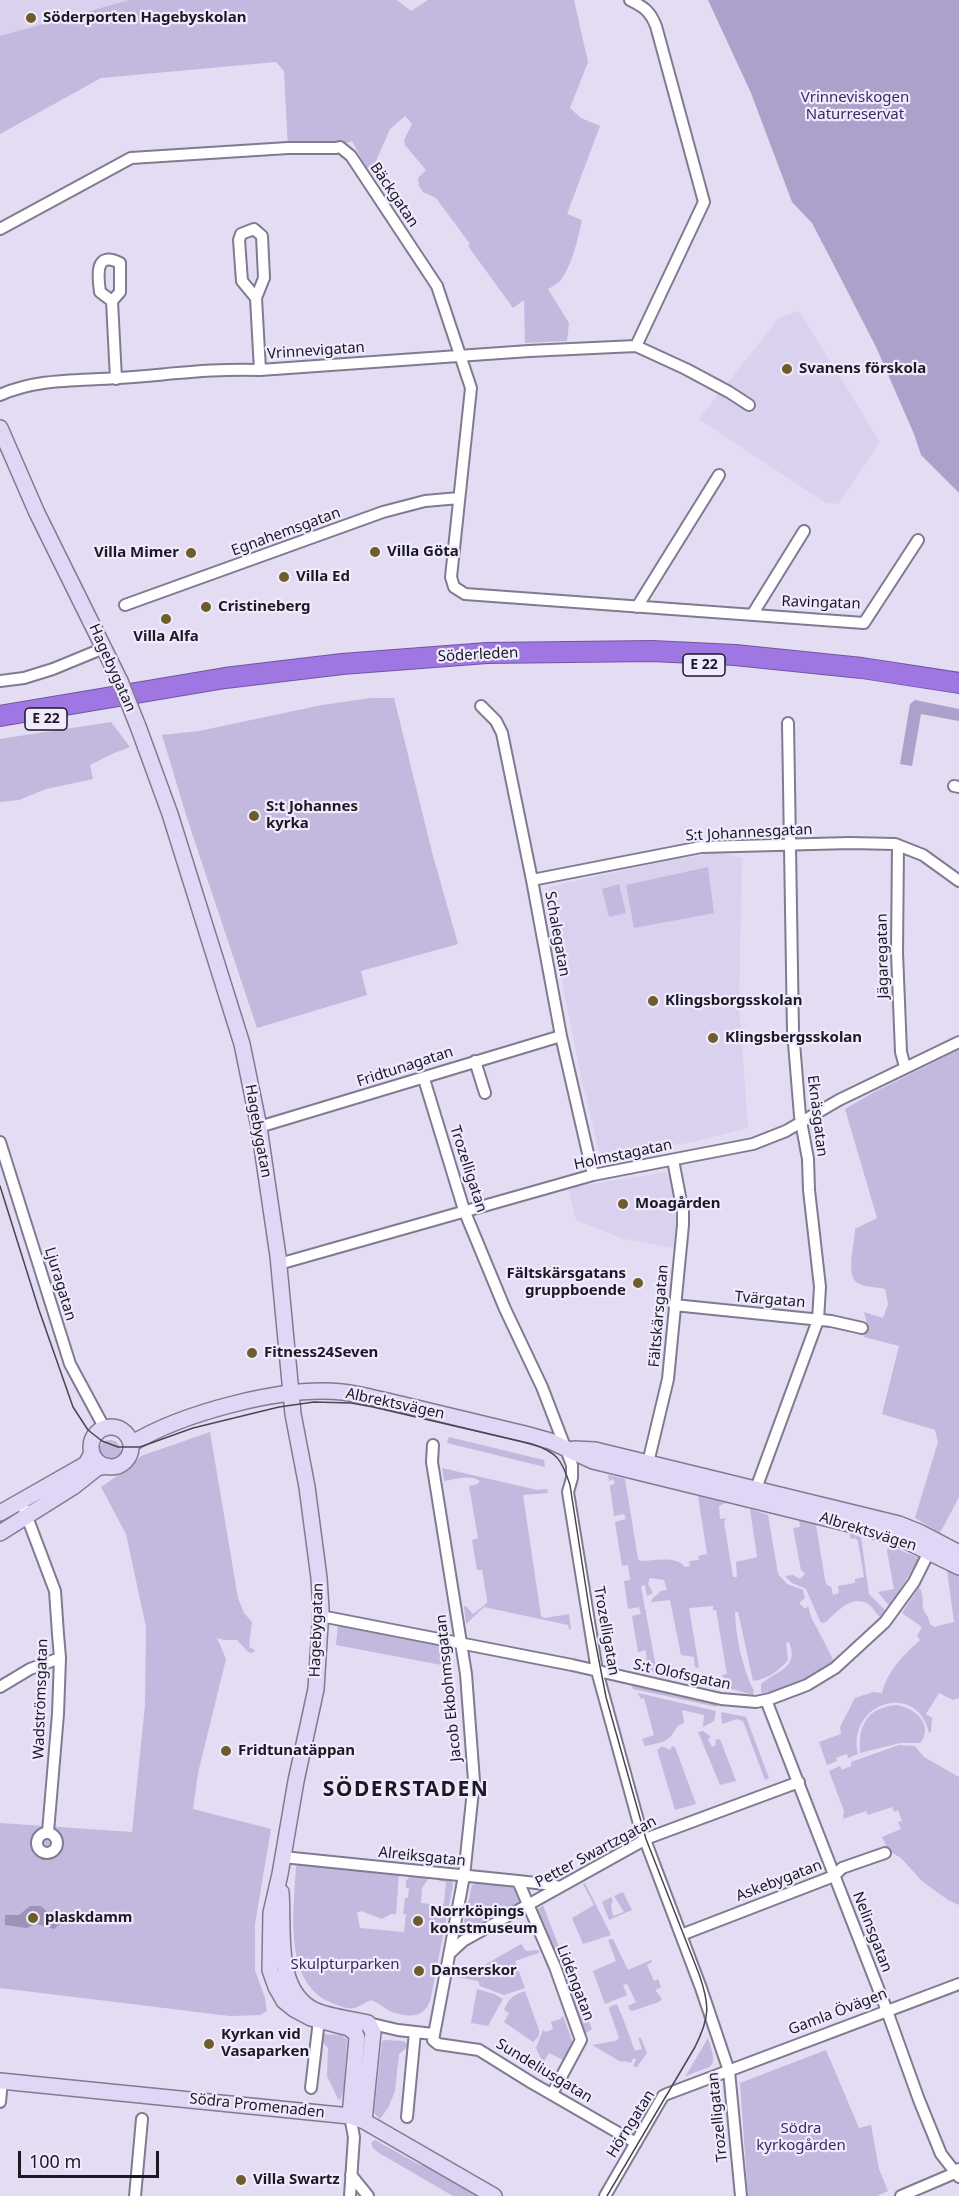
<!DOCTYPE html>
<meta charset="utf-8">
<style>
body{margin:0}
#map{position:relative;width:959px;height:2196px;overflow:hidden;background:#e3dcf3;font-family:"Noto Sans",sans-serif}
canvas{display:block}
.scale{position:absolute;left:18px;top:2151px;width:141px;height:27px;box-sizing:border-box;border:3px solid #1c1922;border-top:0;padding-left:8px;font-size:18px;line-height:21px;white-space:nowrap;color:#1c1922;-webkit-text-stroke:4px #efeafd;paint-order:stroke}
</style>
<div id="map">
<canvas width="959" height="2196"></canvas>
<div class="scale">100 m</div>
</div>
<script>
const c = document.querySelector('canvas').getContext('2d');
c.lineJoin = 'round';
function fillPath(path, color) { c.fillStyle = color; c.fill(path, 'evenodd'); }
function stroke(path, color, width, dash) { c.strokeStyle = color; c.lineWidth = width; c.lineCap = dash ? 'butt' : 'round'; c.setLineDash(dash || []); c.stroke(path); }
function label(font, color, halo, rows, align = 'center') {
  c.font = font + ' "Noto Sans",sans-serif'; c.lineWidth = 4.5; c.setLineDash([]); c.textBaseline = 'middle'; c.strokeStyle = halo; c.fillStyle = color; for (const [text, x, y, turn = 0] of rows) {
    c.save(); c.translate(x, y); c.rotate((+turn || 0) * Math.PI / 180); c.textAlign = isNaN(turn) ? turn : align; if (halo) c.strokeText(text, 0, 0); c.fillText(text, 0, 0); c.restore();
  }
}
fillPath(new Path2D(`
 M0 0H129L0 36Z
 M799 311 880 442 838 504 826 503 699 419 779 318Z
 M717 852 742 858 739 1005 748 1128 693 1142 612 1156H604L599 1151 596 1139 582 1081 558 961 549 887 651 864Z
 M666 1172 670 1176 676 1221 673 1248 620 1238 576 1220 568 1188Z`), '#dad1ef');
fillPath(new Path2D(`
 M129 0H397L411 11 428 0H574L588 62 570 108 581 118 600 126 567 214 582 220C579 236 571 268 560 281 557 284 552 287 548 289L569 323 567 341 525 343 524 300 513 308 468 246 470 244 436 198 423 192 419 186 418 178 426 170 405 145 404 140 412 124 405 116 390 129 372 170 366 167 352 141 341 145 288 148 284 71 276 62 101 78 0 134V36Z
 M371 698H394L432 852 458 944 361 971 367 995 257 1028 187 818 162 735 199 731 322 705Z
 M111 722 130 747 112 754 90 765 93 779 46 789 19 800 0 802V739Z
 M708 867 714 913 634 928 626 885Z
 M619 884 626 913 609 917 602 889Z
 M959 1050V1497L940 1533 915 1518 938 1442 935 1430 882 1414 899 1346 864 1337 868 1326 864 1312 883 1318 888 1304 885 1289C877 1287 862 1287 856 1282 846 1273 855 1241 855 1229L877 1218 845 1109 876 1091Z
 M210 1432 238 1598 244 1613 252 1622 249 1647 255 1650 253 1653 248 1652 237 1640H224L217 1638 226 1659 198 1773 193 1809 271 1829 255 1924V1970L265 1998 267 2011 260 2015 230 2016 0 1988V1823L132 1832 145 1705 146 1627 126 1534 101 1487 130 1467 141 1456Z
 M449 1437 544 1460 545 1467 447 1443Z
 M99 1451a11 11 0 1 1 22 0a11 11 0 1 1-22 0Z
 M442 1468 537 1490 547 1489 548 1493 523 1495 541 1616 545 1618 569 1614 571 1629H569L568 1625 484 1607 466 1624 464 1607 466 1606 473 1614 487 1603V1599L482 1570H477L472 1540 478 1538 469 1486 477 1484 480 1481C469 1474 456 1479 444 1481Z
 M608 1475 625 1479 638 1559 641 1561C655 1561 675 1555 685 1567L690 1566 689 1561 699 1560 698 1556 707 1554 698 1496 726 1503 719 1506 720 1519 726 1518 724 1522 733 1577H737L736 1562 757 1557 750 1509 768 1515 778 1574 787 1584 803 1590 805 1598 799 1603 805 1609 808 1606 811 1617 834 1661C815 1673 784 1692 761 1693V1684C776 1671 800 1668 789 1642L786 1643 788 1660C780 1670 766 1680 753 1681L738 1612H735C736 1638 742 1667 754 1691L753 1695 725 1687 722 1675 727 1674 716 1610H713V1606L689 1608 699 1668 695 1667 694 1657 681 1655 670 1600 652 1602 651 1600 661 1591 667 1590 664 1580 650 1578 648 1584 653 1593 647 1596 645 1585 641 1586 657 1673 640 1668 641 1666 647 1667 646 1650 638 1652 632 1616 641 1614 639 1607 628 1609 624 1581 630 1580 628 1565 622 1566 615 1522 626 1519 624 1514 614 1516 610 1486 615 1483 613 1479 609 1481Z
 M799 1521 816 1525 825 1580 827 1585 831 1587 833 1595 839 1593 838 1586 855 1583V1579L864 1577 858 1541 855 1538 851 1539 849 1533 861 1537 869 1594 886 1611 881 1618C876 1614 873 1607 868 1604 852 1594 837 1612 826 1622L822 1623 820 1621 806 1589 792 1583 785 1576 793 1575 800 1579 805 1574 801 1570 793 1528 800 1527Z
 M888 1545 919 1558 890 1607 878 1592 894 1589 887 1551Z
 M947 1570 959 1577V1698L953 1700 939 1693 926 1714 932 1718 931 1732 929 1733C917 1680 846 1703 858 1754L848 1758 847 1754 836 1758 837 1761 827 1765 819 1742 841 1734 840 1727 855 1698 873 1692 882 1693C888 1670 903 1656 920 1640L917 1636 922 1627 902 1613 919 1587C925 1595 921 1603 924 1611 927 1616 929 1618 930 1624L934 1627 954 1622Z
 M338 1624 441 1644C452 1648 451 1657 452 1667L336 1645Z
 M631 1685 717 1703V1707L633 1689Z
 M638 1693 716 1711 714 1721 703 1727 704 1715 682 1710 684 1723C675 1726 676 1731 670 1737 664 1743 654 1744 645 1746L642 1739 654 1735 644 1698 641 1699Z
 M896 1705C914 1707 935 1725 920 1743H900L860 1753C858 1725 867 1708 896 1705Z
 M721 1712 746 1717 769 1778 765 1780 743 1721 737 1719 722 1724Z
 M703 1731 711 1737 708 1739 712 1747 716 1745 715 1740 720 1739 736 1781 720 1785 698 1732Z
 M899 1745 915 1746 924 1757 959 1777V1905L948 1900 923 1882 901 1858 889 1851 882 1837 901 1829 898 1822 902 1821 898 1810 894 1812 892 1807 868 1815 866 1811 843 1819 844 1811 829 1771 840 1766 842 1770 851 1766V1762Z
 M662 1746 670 1750 672 1746 675 1747 696 1804 675 1810 657 1750Z
 M300 1864 399 1874 396 1914H391L382 1919 361 1911 357 1913 360 1928 404 1932 406 1914H403L405 1898H408L409 1888H406V1881L411 1875 426 1876 429 1878 422 1888 421 1903 437 1905 444 1904 446 1882 439 1881 440 1877 452 1881 453 1885 431 1997C426 2018 411 2018 392 2012 385 2009 379 2003 371 2000 365 2002 360 2007 354 2008 348 2010 338 2005 332 2003 282 1983 294 1909 296 1866Z
 M480 1882C500 1885 513 1880 522 1899L520 1904 468 1931 464 1921 472 1885Z
 M585 1883 611 1935 583 1944 572 1918 594 1905 583 1884Z
 M623 1892 632 1910 609 1920 602 1902 611 1897 613 1901 611 1905 613 1916 624 1912 614 1896Z
 M543 1905 564 1960 557 1962 537 1910Z
 M613 1939 628 1970 651 1960 652 1962 647 1965 654 1981 658 1979 661 1987 655 1990 662 1999 659 2002 632 2011 629 2009 628 2006 636 2002 627 1984 623 1985 627 1995 605 2004 593 1971 616 1961 608 1940Z
 M521 1944 526 1951 539 1950V1953L515 1961 525 1988 504 1995 480 1986 478 1981 456 1977 457 1973 469 1974Z
 M569 1971 592 2029 584 2034 561 1974Z
 M477 1989 494 1994 503 1999 488 2026 471 2023Z
 M525 1991 539 2030V2036L533 2042 504 2022 509 2013 504 2010C509 1998 513 1995 525 1991Z
 M617 2004C624 2020 629 2035 635 2051L642 2049 638 2038H641L647 2053 637 2067 633 2066 636 2060 633 2058 631 2063 624 2061 621 2062 592 2045 615 2041 619 2038 609 2009V2007Z
 M563 2016 573 2043 563 2060 549 2053 543 2063 536 2048 543 2030 546 2032 553 2029 551 2022 560 2019Z
 M322 2034 341 2035 347 2039 344 2090 340 2100 338 2099 327 2076 328 2048 320 2040Z
 M708 2038C720 2074 711 2063 685 2077Z
 M385 2040 404 2041 409 2046 399 2054 395 2091 388 2108 380 2119 374 2113 382 2041Z
 M826 2050 859 2128 871 2125 879 2169 888 2191 877 2196H748L740 2083Z
 M375 2140 418 2164 433 2168 480 2196H453L379 2153 373 2148 371 2143Z`), '#c3b8dd');
fillPath(new Path2D(`
 M708 0H959V493L921 455 914 434 876 347 837 271 812 223 792 202 751 93Z
 M915 700 959 709V721L921 714 912 766 900 764 910 704Z`), '#ada0ca');
fillPath(new Path2D(`
 M30 1906H41L50 1914 58 1913 60 1915 61 1923 54 1929 37 1924 26 1928 5 1925V1915H19Z`), '#9e91ba');
const street = new Path2D(`
 M630 0C644 7 650 11 656 26L704 202 636 346
 M0 229 131 158 288 148H336L340 147 351 156 437 286 471 388 451 577 454 587 465 594 864 623 918 540
 M256 298 264 278 262 236 254 229 241 234 239 240 242 281 256 298 260 370
 M112 301 120 292V263C94 250 98 277 100 292L112 301 116 379
 M0 395C38 378 78 381 118 378 166 375 212 368 260 370L529 351 636 346 686 369 729 392 749 405
 M125 605 383 512 425 501 459 498
 M637 607 719 475
 M752 615 804 531
 M0 681 24 678 53 669 104 648
 M481 706 496 721 502 733 532 880 561 1036 593 1175
 M954 786 959 787
 M898 845 897 953 901 1052 905 1067
 M532 880 701 847 850 843 895 844 923 855 959 881
 M475 1061 485 1093
 M424 1079 464 1210 505 1309 542 1387 572 1465V1478L568 1492 597 1671 639 1824 701 1988 729 2071 741 2196
 M259 1127 561 1036
 M0 1142 70 1364 105 1429
 M279 1264 593 1175 753 1144 786 1131 839 1100 959 1042
 M674 1305 831 1321 862 1328
 M433 1445 432 1462 466 1674 474 1781 464 1876 433 2040 438 2044 479 2050 532 2083 636 2143
 M647 1467 668 1379 683 1225V1212L673 1160
 M754 1494 818 1320 820 1287 809 1190 808 1159 800 1116 793 1031 788 723
 M21 1501 55 1591 58 1634 60 1658 58 1714 48 1832
 M321 1616 572 1665 721 1699 756 1702 770 1699 807 1685 835 1668 885 1622 914 1582 931 1548
 M0 1687 30 1669 60 1658
 M766 1700 887 2011 919 2100 941 2154 959 2177
 M37 1843a10 10 0 1 1 20 0a10 10 0 1 1-20 0Z
 M283 1857 518 1881 554 1885 558 1887
 M518 1881 555 1967 581 2040 552 2094
 M681 1935 834 1876 842 1868 885 1853
 M450 1953 463 1941 648 1838 799 1782
 M368 2023 398 2030 433 2034
 M311 2088 319 2020 322 2016
 M0 2102 2 2081
 M407 2117 415 2032
 M351 2175 368 2196
 M135 2196 142 2119
 M350 2196 354 2137 350 2116
 M605 2196 663 2096 667 2094 959 1984
 M901 2196 955 2173 959 2169`);
const secondary = new Path2D(`
 M0 428 37 513 120 681
 M139 729 170 814 242 1044 259 1127 278 1256 293 1414 307 1487 319 1578 321 1609 316 1689 296 1781 280 1874 271 1913 270 1970 276 1987 284 2001 294 2009 311 2018 349 2028 355 2033 357 2038 350 2116
 M91 1447a20 20 0 1 1 40 0a20 20 0 1 1-40 0Z
 M131 1444C182 1413 282 1386 342 1392 361 1394 381 1400 400 1404 442 1414 483 1424 525 1434L550 1441 593 1461 866 1528 906 1541 959 1567
 M574 1449 595 1450 899 1524 919 1532 959 1553
 M0 1513 86 1464 92 1453
 M0 1533 73 1487 97 1468 107 1466
 M281 1892C284 1929 274 1990 314 2010 329 2017 351 2019 368 2023L373 2032 364 2121
 M0 2081 350 2116 364 2121 494 2196`);
const highway = new Path2D(`
 M0 716 225 678 342 664 487 653 652 651 735 655 862 668 959 683`);
stroke(street, '#817a90', 14);
stroke(secondary, '#817a90', 18);
stroke(highway, '#71569f', 22);
stroke(street, '#fff', 10);
stroke(secondary, '#e2d6f6', 15);
stroke(highway, '#9f77e2', 20);
stroke(new Path2D(`
 M0 1186 39 1310 73 1407 88 1430 102 1441 118 1447H140L193 1428 279 1407 314 1402 351 1403 373 1407 532 1444C557 1452 562 1460 570 1485L590 1614 606 1697 646 1839 699 1974C710 2005 710 2017 695 2047L607 2196`), '#4a4652', 1.5);
const secondaryBridge = new Path2D(`
 M120 681 139 729`);
stroke(secondaryBridge, '#817a90', 18, []);
stroke(secondaryBridge, '#e2d6f6', 15);
for (const [x, y, r, color] of [
 [31,18,6,"#6e5c2a"],
 [787,369,6,"#6e5c2a"],
 [375,552,6,"#6e5c2a"],
 [191,553,6,"#6e5c2a"],
 [284,577,6,"#6e5c2a"],
 [206,607,6,"#6e5c2a"],
 [166,619,6,"#6e5c2a"],
 [254,816,6,"#6e5c2a"],
 [653,1001,6,"#6e5c2a"],
 [713,1038,6,"#6e5c2a"],
 [623,1204,6,"#6e5c2a"],
 [638,1283,6,"#6e5c2a"],
 [252,1353,6,"#6e5c2a"],
 [226,1751,6,"#6e5c2a"],
 [33,1918,6,"#6e5c2a"],
 [418,1921,6,"#6e5c2a"],
 [419,1971,6,"#6e5c2a"],
 [209,2044,6,"#6e5c2a"],
 [241,2180,6,"#6e5c2a"]
]) { const dot = new Path2D(); dot.arc(x, y, r, 0, 2 * Math.PI); c.fillStyle = color; c.fill(dot); stroke(dot, '#efeafd', 2); }
for (const [x, y, w] of [
 [704,665,42],
 [46,719,42]
]) { const box = new Path2D(); box.roundRect(x - w / 2, y - 11, w, 22, 4.5); c.fillStyle = '#efeafd'; c.fill(box); stroke(box, '#1c1922', 1.5); }
label('bold 14px', '#1c1922', null, [
 ["E 22",704,665],
 ["E 22",46,719]
]);
label('bold 15px', '#1c1922', '#efeafd', [
 ["Söderporten Hagebyskolan",43,18],
 ["Svanens förskola",799,369],
 ["Villa Göta",387,552],
 ["Villa Mimer",179,553,"right"],
 ["Villa Ed",296,577],
 ["Cristineberg",218,607],
 ["Villa Alfa",166,637,"center"],
 ["S:t Johannes",266,807],
 ["kyrka",266,824],
 ["Klingsborgsskolan",665,1001],
 ["Klingsbergsskolan",725,1038],
 ["Moagården",635,1204],
 ["Fältskärsgatans",626,1274,"right"],
 ["gruppboende",626,1291,"right"],
 ["Fitness24Seven",264,1353],
 ["Fridtunatäppan",238,1751],
 ["Norrköpings",430,1912],
 ["konstmuseum",430,1929],
 ["plaskdamm",45,1918],
 ["Danserskor",431,1971],
 ["Kyrkan vid",221,2035],
 ["Vasaparken",221,2052],
 ["Villa Swartz",253,2180]
], 'left');
label('15px', '#3e295e', '#efeafd', [
 ["Vrinneviskogen",855,98],
 ["Naturreservat",855,115],
 ["Skulpturparken",345,1965],
 ["Södra",801,2129],
 ["kyrkogården",801,2146]
]);
label('15px', '#1c1922', '#efeafd', [
 ["Bäckgatan",394,195,56],
 ["Vrinnevigatan",316,351,-4],
 ["Egnahemsgatan",286,532,-20],
 ["Ravingatan",821,603,2],
 ["Söderleden",478,655,-3],
 ["Hagebygatan",112,668,66],
 ["S:t Johannesgatan",749,833,-3],
 ["Schalegatan",557,934,80],
 ["Jägaregatan",883,956,-91],
 ["Fridtunagatan",405,1067,-18],
 ["Eknäsgatan",817,1116,83],
 ["Hagebygatan",258,1131,80],
 ["Holmstagatan",623,1155,-12],
 ["Trozelligatan",468,1169,72],
 ["Ljuragatan",60,1284,73],
 ["Tvärgatan",770,1300,5],
 ["Fältskärsgatan",659,1316,-85],
 ["Albrektsvägen",395,1404,12],
 ["Albrektsvägen",868,1532,17],
 ["Hagebygatan",317,1630,-88],
 ["Trozelligatan",606,1631,80],
 ["S:t Olofsgatan",682,1675,12],
 ["Jacob Ekbohmsgatan",449,1688,-96],
 ["Wadströmsgatan",41,1699,-88],
 ["Petter Swartzgatan",596,1852,-28],
 ["Alreiksgatan",422,1857,6],
 ["Askebygatan",779,1881,-21],
 ["Nelinsgatan",872,1932,69],
 ["Lidéngatan",575,1983,69],
 ["Gamla Övägen",838,2012,-21],
 ["Sundeliusgatan",544,2071,31],
 ["Södra Promenaden",257,2106,6],
 ["Trozelligatan",718,2117,-96],
 ["Hörngatan",631,2124,-58]
]);
c.letterSpacing = '1.5px';
label('bold 21px', '#1c1922', '#efeafd', [
 ["SÖDERSTADEN",406,1790]
]);
c.letterSpacing = '0px';
</script>
